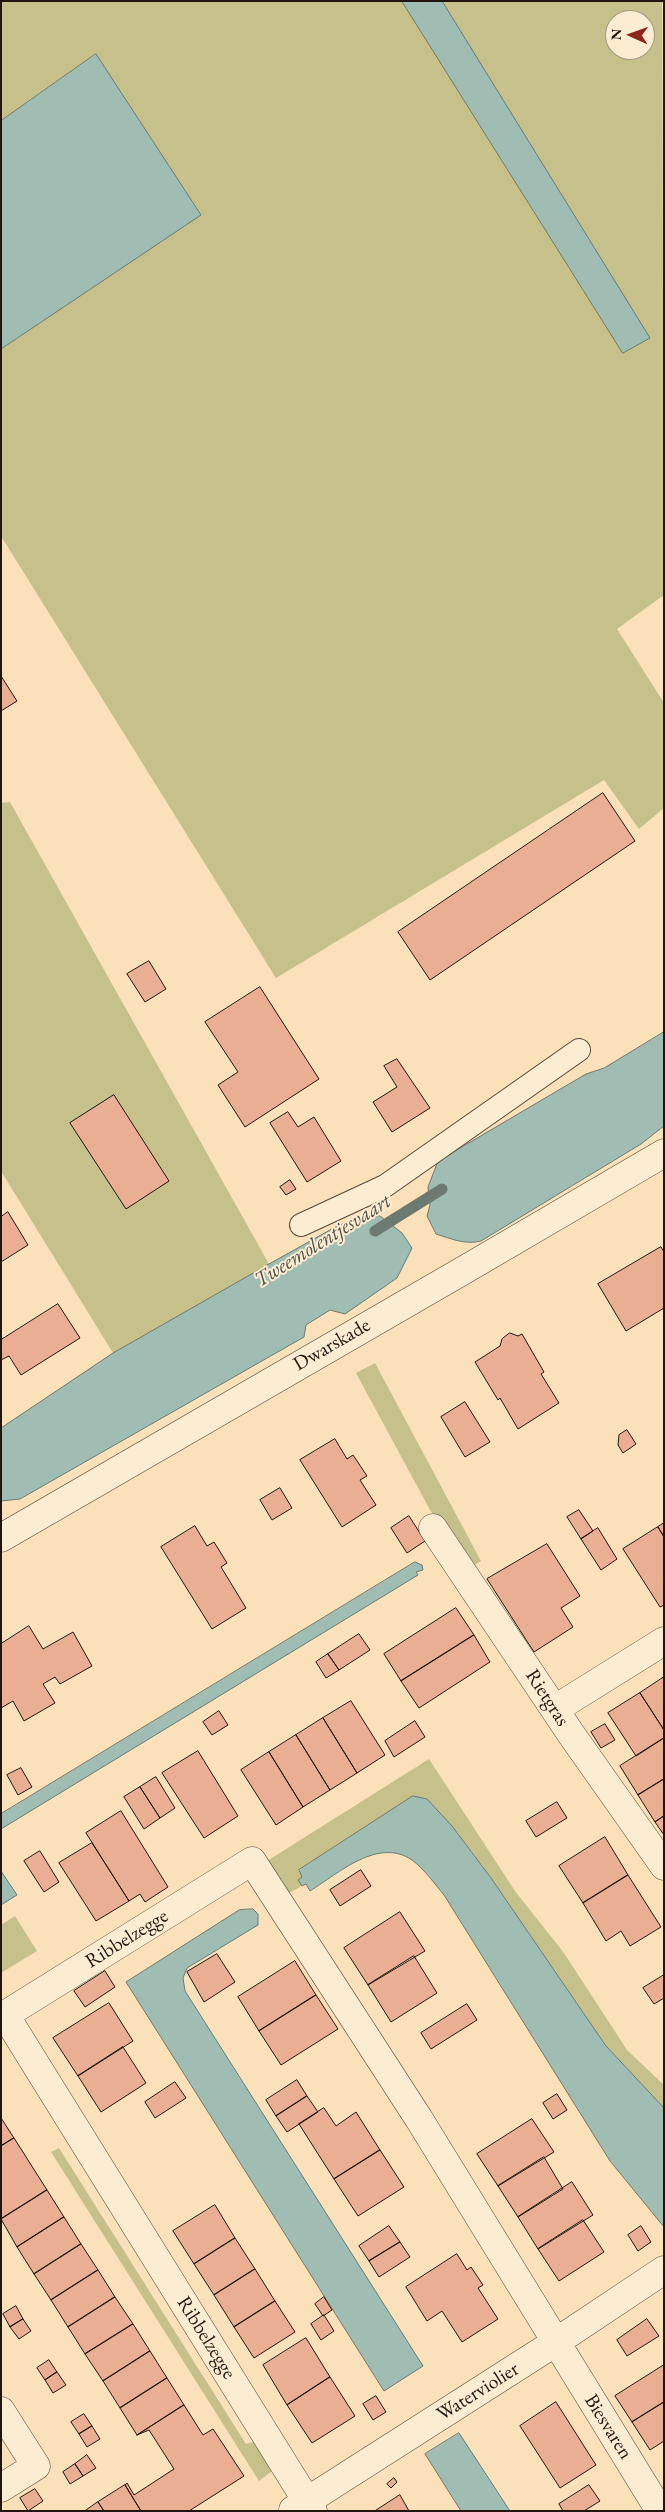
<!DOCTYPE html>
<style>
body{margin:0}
#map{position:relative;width:665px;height:2512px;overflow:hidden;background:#fbe1ba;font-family:"EB Garamond",serif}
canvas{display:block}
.frame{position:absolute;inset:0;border:2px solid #21150f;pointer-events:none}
.north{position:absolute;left:605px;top:10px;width:50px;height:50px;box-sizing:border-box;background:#fcecd2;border:1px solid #a49684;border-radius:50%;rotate:272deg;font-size:14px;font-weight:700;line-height:20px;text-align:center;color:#21150f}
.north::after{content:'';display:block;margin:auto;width:18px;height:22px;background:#8f2418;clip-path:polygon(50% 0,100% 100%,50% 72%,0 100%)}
</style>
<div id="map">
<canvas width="665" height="2512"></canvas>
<div class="frame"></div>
<div class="north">N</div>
</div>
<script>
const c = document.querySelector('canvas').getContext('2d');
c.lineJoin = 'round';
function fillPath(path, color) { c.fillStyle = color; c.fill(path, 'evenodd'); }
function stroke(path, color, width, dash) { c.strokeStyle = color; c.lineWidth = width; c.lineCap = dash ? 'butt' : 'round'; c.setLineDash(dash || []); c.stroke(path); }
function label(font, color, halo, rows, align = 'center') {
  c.font = font + ' "EB Garamond",serif'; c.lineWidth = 4; c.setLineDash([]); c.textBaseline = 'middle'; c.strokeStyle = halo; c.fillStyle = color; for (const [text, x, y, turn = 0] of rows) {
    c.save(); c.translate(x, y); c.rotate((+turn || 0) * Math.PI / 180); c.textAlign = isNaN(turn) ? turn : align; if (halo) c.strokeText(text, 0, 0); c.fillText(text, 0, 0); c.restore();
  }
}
fillPath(new Path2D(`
 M1 1H662L664 595 617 629 664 703V808L639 829 604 780 276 978 1 536V349L200 215 96 54 1 121ZM615 20H645V50H615Z
 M10 802 269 1264 113 1353 1 1171V803Z
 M375 1363 481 1561 471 1567 430 1510 356 1373Z
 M429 1759 515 1891 564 1953 627 2050 664 2085V2108L606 2046 491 1878 452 1826 413 1796 299 1870 302 1877 298 1880 302 1886 289 1893 267 1861Z
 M15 1916 37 1951 1 1973V1925Z
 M59 2148 246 2444 256 2441 272 2471 259 2481 51 2152Z`), '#c6c18b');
const water = new Path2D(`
 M402 1H442L650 338 623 353Z
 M96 54 201 215 1 349V121Z
 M664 1032V1126L641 1144 481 1241C465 1245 452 1239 436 1234L427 1216 430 1205 428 1187 438 1161 586 1074 604 1068Z
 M380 1216 402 1233 412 1248 397 1278 345 1314 330 1310 306 1325 304 1337 20 1499 1 1501V1428L113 1353 269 1264 339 1225Z
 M415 1562 422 1565 423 1570 416 1572 418 1575 1 1829V1814Z
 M413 1796 427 1799 452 1826 491 1878 606 2046 664 2108V2227L610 2161 444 1895C434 1883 425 1870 412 1860 378 1837 339 1873 310 1891L306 1884 302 1886 298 1880 302 1877 299 1870Z
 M1 1871 17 1895 1 1905Z
 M253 1909 258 1914V1925L187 1968 183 1978 185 1991 423 2366 384 2391 126 1982 239 1910Z
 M459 2433 510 2511H461L425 2454Z`);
fillPath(water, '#9fbdb3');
stroke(water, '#6d7a71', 1);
stroke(new Path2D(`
 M375 1231 442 1189`), '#6d7a71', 11);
const building = new Path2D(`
 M1 676 17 701 1 711Z
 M603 793 635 841 430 980 398 932Z
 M149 961 166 989 145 1002 127 974Z
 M260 987 319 1079 245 1127 218 1085 238 1072 205 1022Z
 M397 1059 430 1108 392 1132 373 1102 397 1087 384 1066Z
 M114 1095 169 1181 126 1209 70 1123Z
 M288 1112 298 1127 314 1117 341 1161 307 1182 270 1123Z
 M290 1180 296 1189 286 1195 280 1187Z
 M8 1212 28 1245 1 1262V1217Z
 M661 1247 664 1252V1308L626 1331 598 1284Z
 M58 1304 80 1338 21 1375 9 1356 1 1360V1340Z
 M510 1333 518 1336 522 1334 544 1372 541 1374 559 1403 518 1429 500 1398 498 1400 475 1362 500 1346 502 1339Z
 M465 1402 490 1442 465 1457 441 1417Z
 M627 1430 636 1444 623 1453 618 1445 619 1435Z
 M335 1439 347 1459 353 1455 367 1476 360 1480 376 1505 342 1527 300 1460Z
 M280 1488 292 1508 272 1520 260 1500Z
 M579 1510 593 1531 581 1539 567 1517Z
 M409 1516 425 1541 407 1553 391 1528Z
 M664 1523V1537L658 1527Z
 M195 1526 207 1546 214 1542 227 1563 221 1567 246 1608 212 1629 161 1547Z
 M658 1527 664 1537V1605L660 1607 623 1549Z
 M598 1528 617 1559 601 1570 581 1539Z
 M547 1544 580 1596 561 1608 573 1627 534 1652 487 1579Z
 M456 1608 474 1635 401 1681 384 1654Z
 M29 1626 43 1649 73 1632 92 1666 60 1684 55 1677 43 1684 55 1703 24 1721 13 1701 1 1708V1644Z
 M359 1634 370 1650 339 1670 328 1654Z
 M474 1635 490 1662 419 1708 401 1681Z
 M328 1654 339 1670 326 1678 316 1662Z
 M664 1677V1730L640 1693Z
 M640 1693 664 1730V1738L636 1756 608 1713Z
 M351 1701 385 1755 357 1773 323 1718Z
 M219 1711 228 1725 212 1735 203 1722Z
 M323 1718 357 1773 330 1790 296 1735Z
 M415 1721 425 1737 394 1757 385 1741Z
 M605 1724 615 1740 601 1748 591 1732Z
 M296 1735 330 1790 303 1807 269 1752Z
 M664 1738V1779L638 1795 620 1766Z
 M198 1751 238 1816 204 1838 162 1773Z
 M269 1752 303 1807 276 1825 241 1770Z
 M21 1768 32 1787 18 1795 7 1775Z
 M156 1777 175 1808 160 1818 140 1787Z
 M664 1779V1816L655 1822 638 1795Z
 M140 1787 160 1818 144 1829 124 1797Z
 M557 1802 567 1818 536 1837 526 1821Z
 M121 1811 168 1887 145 1902 140 1894 129 1901 86 1833Z
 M664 1816V1835L655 1822Z
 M605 1837 628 1875 583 1903 559 1866Z
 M92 1843 129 1901 96 1921 59 1863Z
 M40 1851 59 1882 44 1892 24 1861Z
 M361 1870 371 1886 340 1906 330 1890Z
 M628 1875 661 1927 630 1946 621 1931 606 1941 583 1903Z
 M400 1912 425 1951 368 1985 344 1948Z
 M217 1954 235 1982 204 2002 187 1972Z
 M414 1956 437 1993 391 2022 368 1985Z
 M295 1961 316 1995 259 2031 238 1997Z
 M105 1971 115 1987 85 2007 74 1991Z
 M664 1975V1998L654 2004 643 1988Z
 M316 1995 338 2029 281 2065 259 2031Z
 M109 2003 133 2041 78 2076 53 2038Z
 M467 2004 477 2020 431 2049 421 2033Z
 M123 2047 146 2083 101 2112 78 2076Z
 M297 2080 307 2096 276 2116 266 2100Z
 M175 2082 186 2098 155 2118 145 2102Z
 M557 2094 567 2110 553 2119 543 2103Z
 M307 2096 318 2112 287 2132 276 2116Z
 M324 2108 336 2126 356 2112 380 2150 334 2179 299 2124Z
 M1 2118 14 2138 1 2146Z
 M532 2119 554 2152 498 2186 477 2154Z
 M14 2138 47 2190 1 2219V2146Z
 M380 2150 404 2187 358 2216 334 2179Z
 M544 2157 563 2189 518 2217 498 2186Z
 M572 2182 593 2215 538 2249 518 2217Z
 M47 2190 64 2217 17 2247 1 2219Z
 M215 2205 235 2238 194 2264 173 2231Z
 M64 2217 81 2244 34 2274 17 2247Z
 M583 2220 604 2252 559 2281 538 2249Z
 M389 2226 400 2242 369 2261 359 2246Z
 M641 2226 651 2242 638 2251 628 2235Z
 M235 2238 255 2269 214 2295 194 2264Z
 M400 2242 410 2257 379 2277 369 2261Z
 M81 2244 98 2270 51 2300 34 2274Z
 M457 2254 467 2270 471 2267 483 2285 478 2288 498 2319 462 2342 442 2311 427 2321 406 2287Z
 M255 2269 275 2301 234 2327 214 2295Z
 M98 2270 115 2297 68 2327 51 2300Z
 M115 2297 133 2324 85 2354 68 2327Z
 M324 2297 332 2310 323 2316 315 2304Z
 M275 2301 295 2332 254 2358 234 2327Z
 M16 2306 23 2319 10 2327 3 2314Z
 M324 2315 334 2331 321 2340 311 2324Z
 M23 2319 31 2331 19 2339 10 2327Z
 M647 2319 659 2336 627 2356 617 2340Z
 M133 2324 150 2351 103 2381 85 2354Z
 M306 2338 330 2377 287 2405 263 2365Z
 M150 2351 167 2378 120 2408 103 2381Z
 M49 2360 57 2372 45 2380 37 2368Z
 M664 2365V2402L632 2422 615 2396Z
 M57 2372 66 2385 53 2393 45 2380Z
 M330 2377 355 2416 312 2443 287 2405Z
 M167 2378 184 2405 137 2435 120 2408Z
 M376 2396 386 2412 373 2420 363 2404Z
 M556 2402 596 2465 560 2488 520 2426Z
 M664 2402V2441L650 2450 632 2422Z
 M184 2405 203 2435 213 2429 244 2476 189 2511H141L125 2485 127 2483 134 2495 174 2469 149 2430 137 2435Z
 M84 2414 92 2426 79 2434 71 2422Z
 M92 2426 100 2439 87 2447 79 2434Z
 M87 2455 96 2468 83 2476 75 2464Z
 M75 2464 83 2476 70 2484 63 2472Z
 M394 2478 397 2482 391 2488 387 2484Z
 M125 2485 141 2511H104L98 2502Z
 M589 2485 600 2501 584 2511H563L559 2504Z
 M35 2489 43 2501 28 2511 20 2498Z
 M400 2495 409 2511H375Z
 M98 2502 104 2511H85Z`);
fillPath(building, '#eaaf93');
stroke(building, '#21150f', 1);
const lane = new Path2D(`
 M301 1225 385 1186 579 1050`);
const street = new Path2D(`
 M433 1528 571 1734 664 1866
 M1 1538C222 1409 444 1283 664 1153
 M555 1709 664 1641
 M1 2411 36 2466 1 2488
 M293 2510 556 2342 664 2270
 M313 2511 5 2015 252 1861 419 2119 660 2511`);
stroke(lane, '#58483a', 24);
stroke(street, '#58483a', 29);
stroke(lane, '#fcecd2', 22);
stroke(street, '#fcecd2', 28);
label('20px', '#21150f', '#fcecd2', [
 ["Dwarskade",332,1345,-30],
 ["Rietgras",547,1698,57],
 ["Ribbelzegge",127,1939,-32],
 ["Ribbelzegge",206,2338,58],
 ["Waterviolier",478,2392,-32],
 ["Biesvaren",608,2427,58]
]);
label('italic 21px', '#4d5048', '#fcecd2', [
 ["Tweemolentjesvaart",323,1241,-32]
]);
</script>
